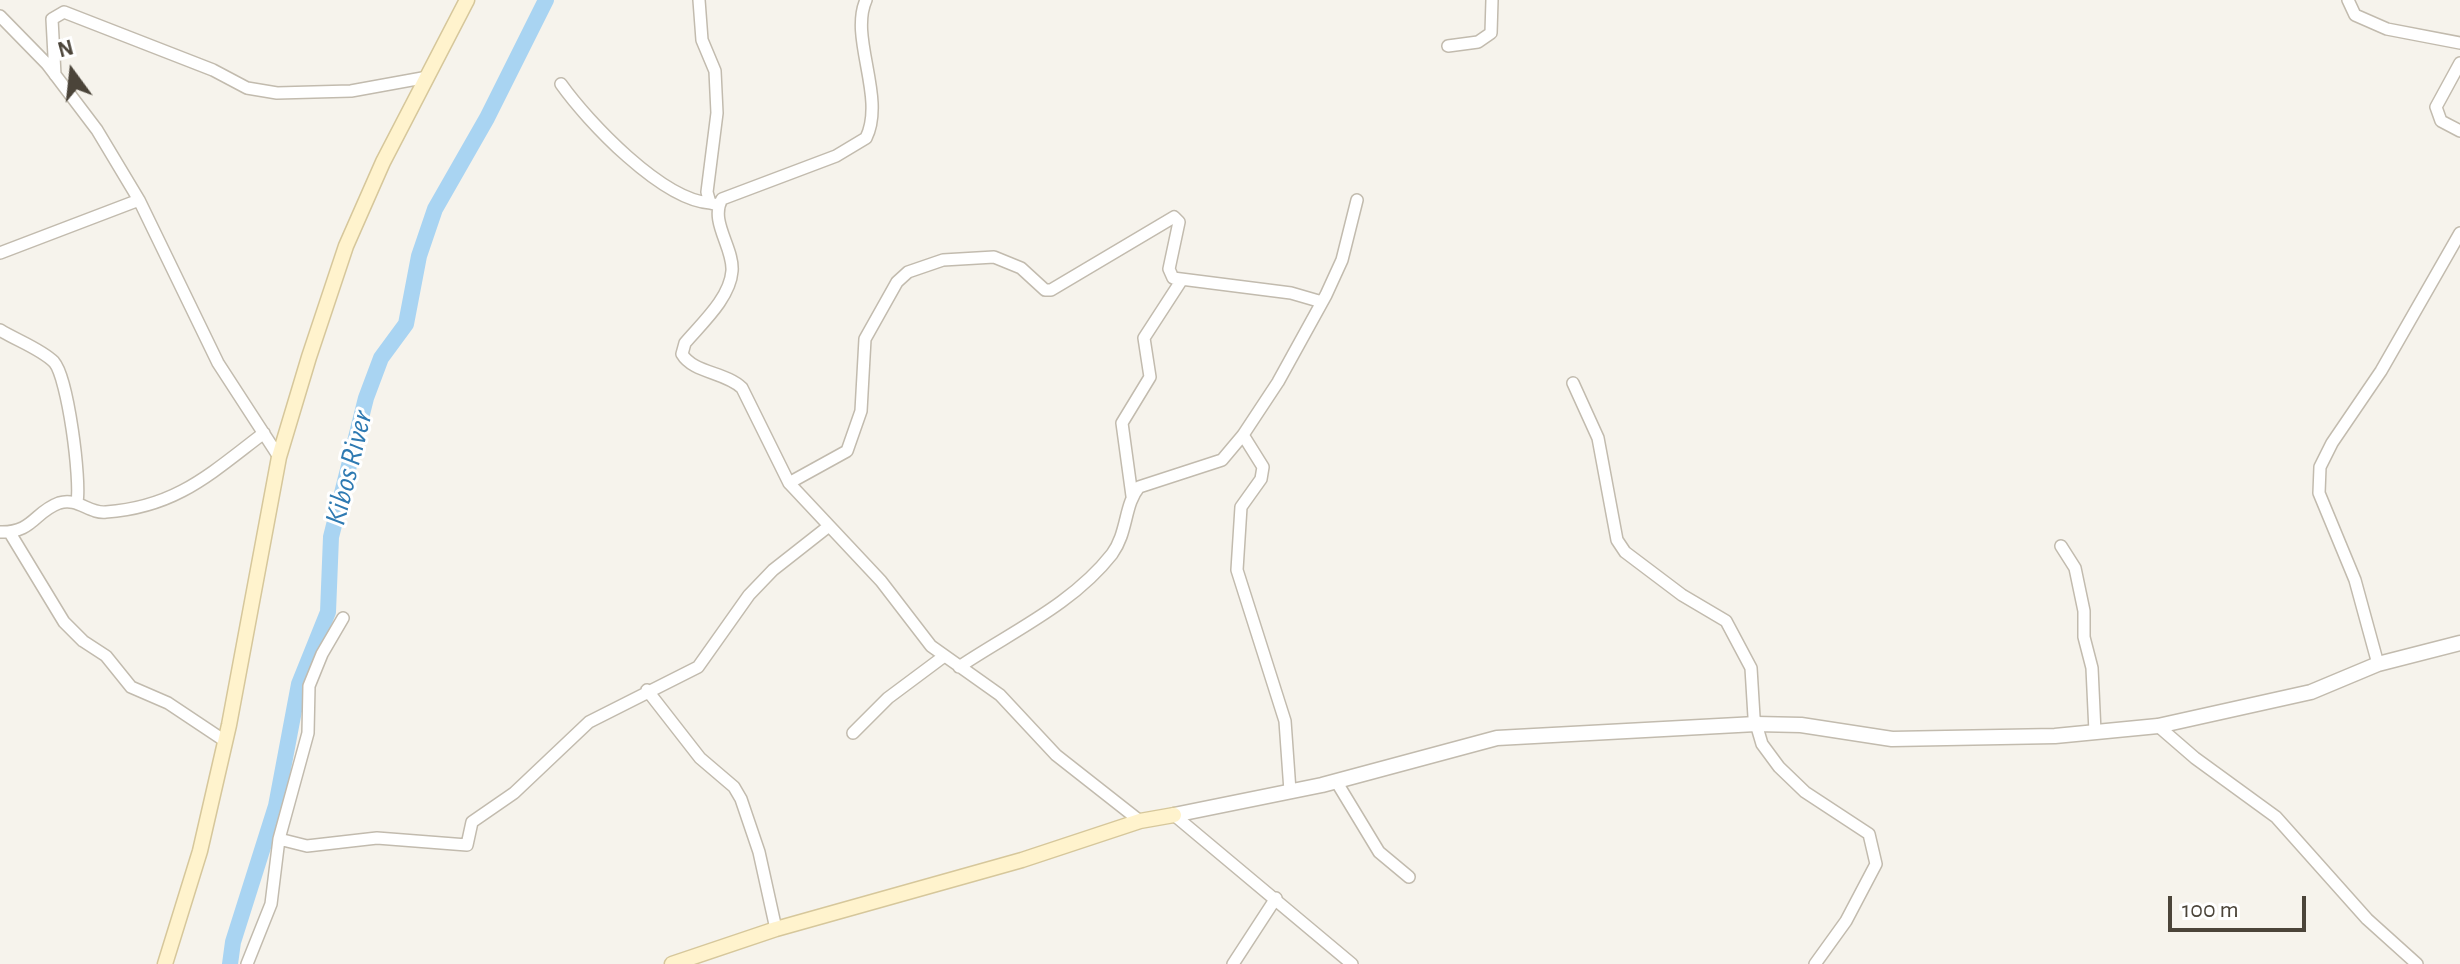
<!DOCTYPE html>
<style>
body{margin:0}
#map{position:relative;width:2460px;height:964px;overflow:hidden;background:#f6f3ec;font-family:"Alegreya Sans",sans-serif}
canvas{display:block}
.north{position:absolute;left:32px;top:32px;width:80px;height:80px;-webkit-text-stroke:6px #fff;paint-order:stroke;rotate:345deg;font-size:22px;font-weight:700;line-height:32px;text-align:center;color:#4b4439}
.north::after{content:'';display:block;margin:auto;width:28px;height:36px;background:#4b4439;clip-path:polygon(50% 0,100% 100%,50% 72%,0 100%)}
.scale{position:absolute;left:2168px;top:896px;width:138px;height:36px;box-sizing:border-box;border:4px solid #4b4439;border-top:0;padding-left:10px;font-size:24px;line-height:28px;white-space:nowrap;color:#4b4439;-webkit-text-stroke:6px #fff;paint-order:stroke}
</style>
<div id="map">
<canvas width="2460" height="964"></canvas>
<div class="north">N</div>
<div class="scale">100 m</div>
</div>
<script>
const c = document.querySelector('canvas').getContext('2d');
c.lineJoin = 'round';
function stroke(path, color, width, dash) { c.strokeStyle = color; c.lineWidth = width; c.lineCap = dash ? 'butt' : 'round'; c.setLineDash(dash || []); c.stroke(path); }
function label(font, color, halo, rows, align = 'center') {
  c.font = font + ' "Alegreya Sans",sans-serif'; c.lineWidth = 6; c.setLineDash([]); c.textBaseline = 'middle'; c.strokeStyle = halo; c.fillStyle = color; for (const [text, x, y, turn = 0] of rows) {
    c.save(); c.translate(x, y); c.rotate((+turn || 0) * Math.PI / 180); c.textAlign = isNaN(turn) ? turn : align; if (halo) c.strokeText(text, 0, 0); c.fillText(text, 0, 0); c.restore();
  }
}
stroke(new Path2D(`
 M230 964 233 942 276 806 299 684 328 612 331 537 366 398 381 358 406 324 419 256 435 209 487 118 546 0`), '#a9d4f2', 16);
const minor = new Path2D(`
 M699 0 702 40 715 71 717 113 707 192 710 203 718 205
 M866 0C849 38 886 97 866 138L836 156 722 199C709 221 734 248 732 271 730 298 702 323 685 343L682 354C693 373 726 372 742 388L789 483 881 581 931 646 1000 695 1056 755 1140 821
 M2348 0 2355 15 2387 29 2460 43
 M0 16 47 64 97 130 139 200 218 363 279 457
 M1448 46 1478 42 1491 33 1492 0
 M2460 63 2436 107 2441 121 2460 131
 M55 75 52 19 64 12 213 70 247 88 277 93 351 91 428 77
 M561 84C588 122 662 200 710 203
 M0 253 139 200
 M0 330C16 340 41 349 54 362 68 378 81 480 77 502
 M1573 383 1598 438 1617 540 1625 552 1682 595 1726 621 1751 668 1754 717 1762 744 1779 767 1805 792 1869 834 1876 864 1846 921 1815 964
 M1243 435 1263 467 1261 479 1241 507 1237 570 1285 721 1290 791
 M789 483 847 451 861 411 865 339 897 282 908 272 943 260 994 257 1021 268 1045 290H1051L1174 217 1179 222 1169 269 1173 278 1291 293 1322 302
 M1132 496 1122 423 1150 377 1144 338 1181 281
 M0 532C33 533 34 512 59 503 78 497 89 514 106 512 177 507 211 473 264 433
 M10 533 64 622 83 641 106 656 131 687 168 703 225 741
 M2061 546 2075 568 2084 611V637L2092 668 2095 732
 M2378 664 2355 580 2319 493 2320 467 2332 443 2381 371 2460 233
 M959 667C1011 632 1072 605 1112 554 1128 532 1124 505 1139 487L1222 460 1243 435 1278 382 1326 295 1342 260 1357 200
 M647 690 700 758 734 787 741 799 759 852 776 929
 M2158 726 2195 758 2276 817 2367 919 2417 964
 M853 733 888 698 943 657
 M1336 781 1379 852 1409 877
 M1174 815 1352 964
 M279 839 307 846 377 838 467 845 472 822 514 793 589 722 698 667 749 595 773 570 829 526
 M247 964 271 904 279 839 308 733 309 686 322 654 343 618
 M1233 964 1276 898`);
const tertiary = new Path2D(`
 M1174 815 1322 785 1497 738 1756 724 1801 725 1892 739 2055 736 2158 726 2311 692 2378 664 2460 643`);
const secondary = new Path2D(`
 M165 964 200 851 229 725 279 457 309 357 346 246 383 162 467 0
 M672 964 776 929 1022 860 1140 821 1174 815`);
stroke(minor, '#c2bbae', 14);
stroke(tertiary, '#c2bbae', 17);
stroke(secondary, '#d6c79b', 17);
stroke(minor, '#fff', 11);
stroke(tertiary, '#fff', 14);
stroke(secondary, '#fff3cd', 14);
label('italic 30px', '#2e7ab2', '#fff', [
 ["Kibos River",349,468,-76]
]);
</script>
